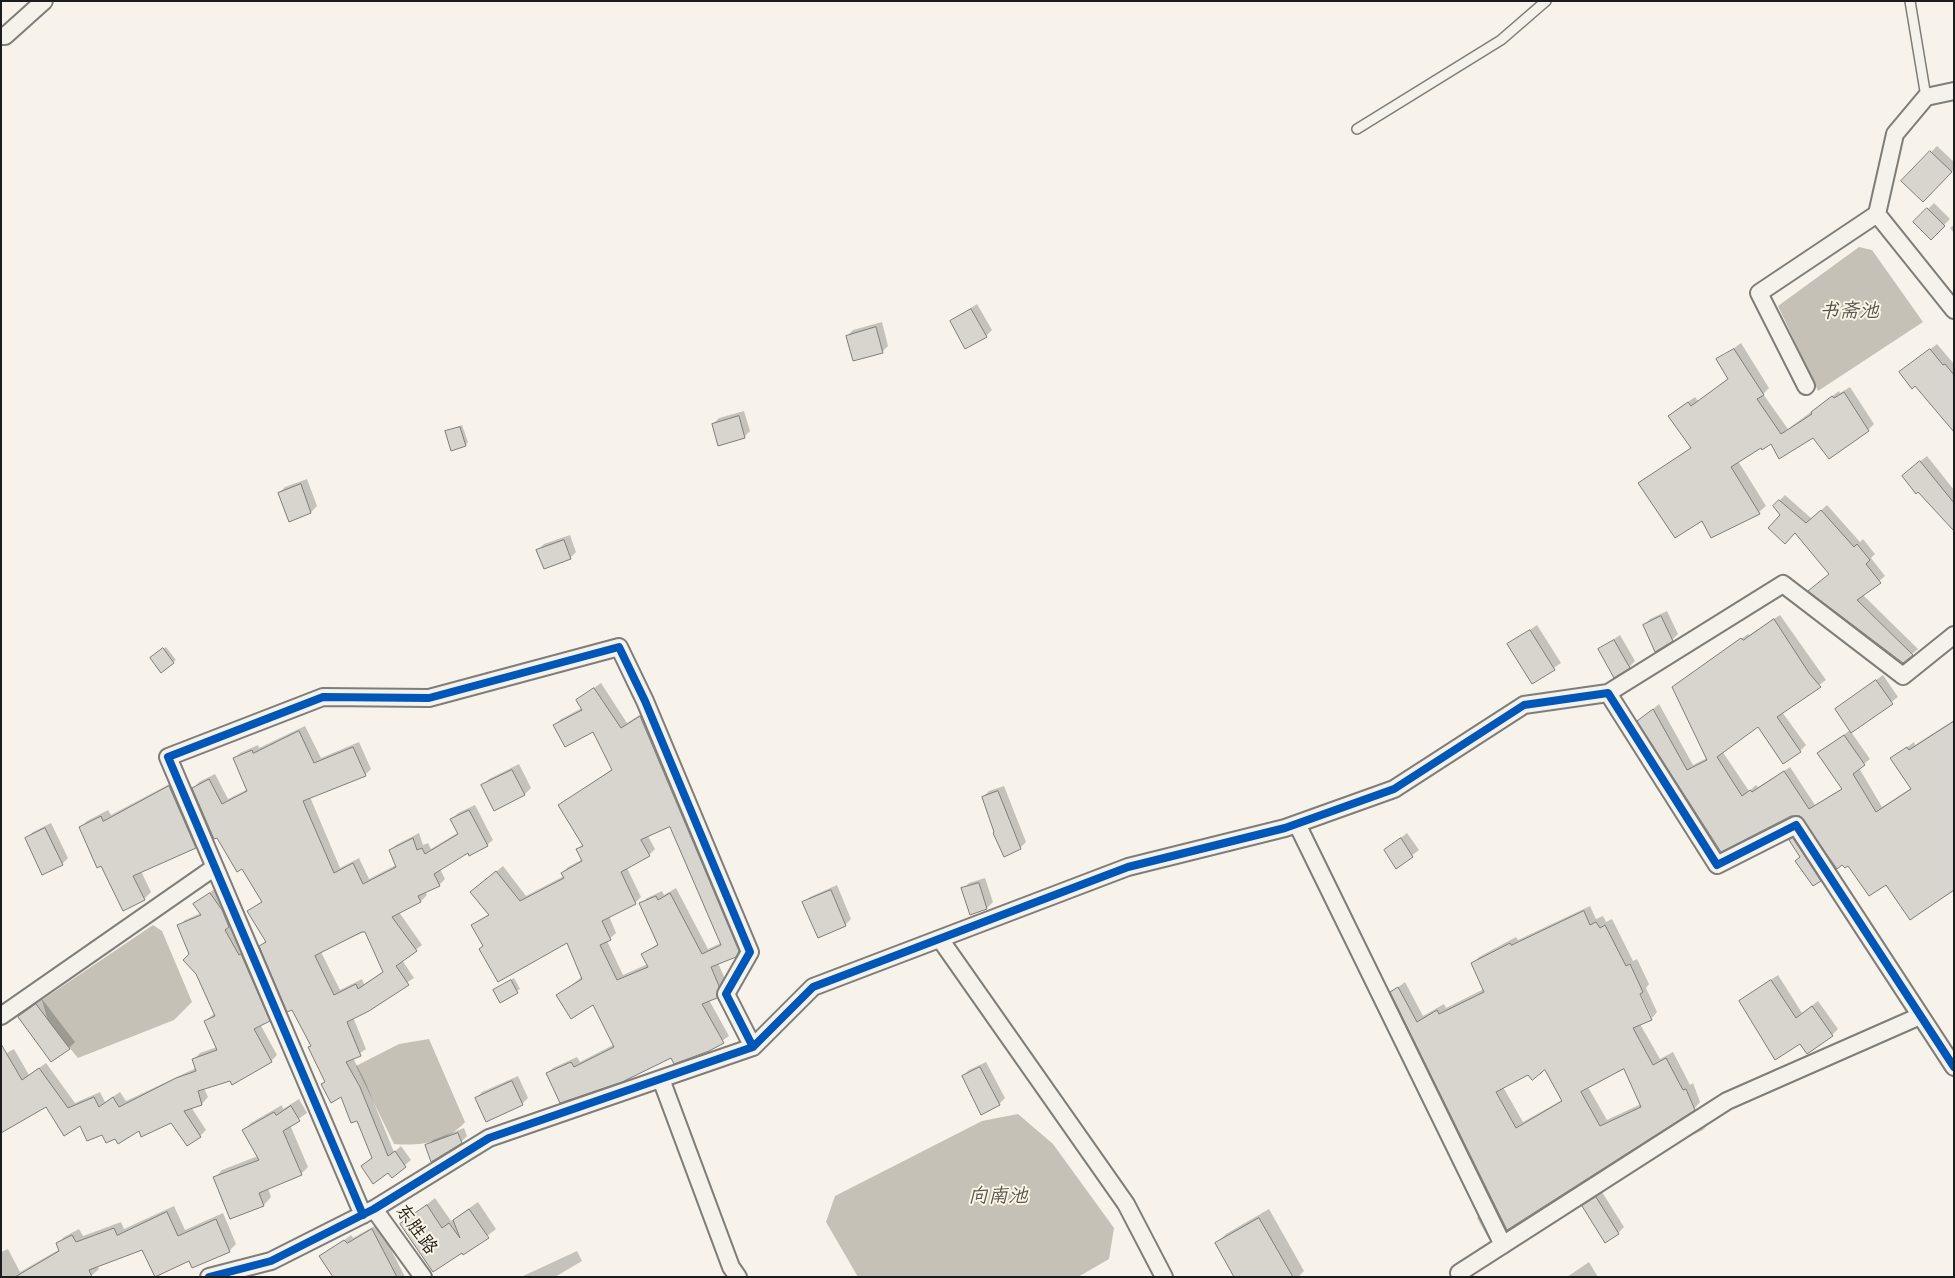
<!DOCTYPE html>
<meta charset="utf-8">
<style>
body{margin:0}
#map{position:relative;width:1955px;height:1278px;overflow:hidden;background:#f7f3ea;font-family:Dekko,sans-serif}
canvas{display:block}
.frame{position:absolute;inset:0;border:2px solid #1c1c1c;pointer-events:none}
</style>
<div id="map">
<canvas width="1955" height="1278"></canvas>
<div class="frame"></div>
</div>
<script>
const c = document.querySelector('canvas').getContext('2d');
c.lineJoin = 'round';
function fillPath(path, color) { c.fillStyle = color; c.fill(path, 'evenodd'); }
function stroke(path, color, width, dash) { c.strokeStyle = color; c.lineWidth = width; c.lineCap = dash ? 'butt' : 'round'; c.setLineDash(dash || []); c.stroke(path); }
function label(font, color, halo, rows, align = 'center') {
  c.font = font + ' Dekko,"LXGW WenKai TC",sans-serif'; c.lineWidth = 4; c.setLineDash([]); c.textBaseline = 'middle'; c.strokeStyle = halo; c.fillStyle = color; for (const [text, x, y, turn = 0] of rows) {
    c.save(); c.translate(x, y); c.rotate((+turn || 0) * Math.PI / 180); c.textAlign = isNaN(turn) ? turn : align; if (halo) c.strokeText(text, 0, 0); c.fillText(text, 0, 0); c.restore();
  }
}
fillPath(new Path2D(`
 M1859 247 1872 250 1923 322 1818 391 1778 306Z
 M153 925 162 931 192 1002 174 1020 78 1058 48 1022 42 1000Z
 M429 1039 465 1122C446 1143 420 1146 394 1144L356 1066 399 1044Z
 M1018 1114 1053 1144 1114 1228 1109 1259 1078 1277H858L826 1222 835 1196 982 1121Z`), '#c5c1b7');
fillPath(new Path2D(`
 M1937 146 1954 162V169L1923 201 1903 181Z
 M1934 203 1950 219 1931 238 1915 222Z
 M1954 225V233L1950 228Z
 M977 304 992 330 986 336 951 321Z
 M882 322 888 346 882 352 847 336 853 330Z
 M1741 343 1769 388 1763 394 1788 429 1839 391 1840 393 1850 387 1874 424 1868 430 1772 442 1761 446 1738 461 1766 506 1759 512 1712 536 1702 519 1640 483 1692 447 1676 410 1695 397 1698 401 1729 378 1718 360Z
 M1937 344 1954 364V430L1907 367Z
 M744 411 750 431 744 437 713 424 719 418Z
 M462 425 468 442 466 445 446 432Z
 M1927 456 1954 490V529L1909 470Z
 M307 479 317 506 311 512 290 520 279 493 285 487Z
 M1785 495 1812 519 1827 505 1860 542 1863 539 1875 554 1871 558 1885 576 1863 595 1918 649 1903 662 1774 506Z
 M570 535 576 552 570 558 538 550 544 544Z
 M1667 611 1678 634 1672 640 1644 625 1650 619Z
 M1780 615 1826 680 1782 712 1806 745 1800 751 1759 725 1722 751 1749 791 1756 785 1758 787 1790 767 1815 805 1843 788 1819 754 1850 730 1836 709 1883 675 1898 697 1851 732 1870 759 1859 768 1882 807 1911 788 1892 759 1914 742 1915 745 1954 720V891L1910 918 1886 883 1843 863 1801 815H1791L1721 850 1639 721 1659 704 1693 765 1707 758 1680 682 1748 634 1749 635Z
 M1537 625 1561 663 1532 683 1508 645Z
 M1620 635 1635 661 1629 667 1599 649Z
 M166 647 176 660 173 662 154 656Z
 M601 683 627 723 646 711 741 950 735 956 718 963 725 979 722 990 709 1000 729 1036 709 1050 547 1074 553 1068 577 1057 580 1062 615 1044 594 1003 557 996 582 977 568 941 484 945 472 926 489 914 472 892 503 866 526 896 564 876 562 873 568 867 583 859 578 850 583 844 560 806 612 769 594 730 555 725 561 719 582 708 577 700ZM670 825 721 943 708 949 676 888 664 895 662 891 647 898 641 904 659 943 642 955 648 964 623 975 607 941 616 933 609 916 635 903 641 897 627 868 649 855 655 849 648 836Z
 M305 726 321 758 359 742 371 769 365 775 310 797 340 868 359 858 369 879 396 865 390 851 396 845 419 833 423 845 428 843 431 849 459 832 452 819 458 813 475 805 493 840 487 845 468 851 440 869 445 879 439 885 425 891 427 895 421 901 399 912 422 945 402 960 414 978 353 1017 366 1049 353 1058 365 1081 394 1152 401 1146 411 1160 392 1176 388 1171 362 1166 373 1157 358 1119 341 1096 326 1081 310 1047 312 1045 261 946 266 940 249 911 262 901 193 788 199 782 215 774 228 799 248 789 234 759 240 753 258 745 259 748ZM366 931 384 971 364 984 362 979 340 990 321 952Z
 M519 764 531 788 525 794 495 809 483 785 489 779Z
 M177 780 202 840 195 847 141 871 151 892 144 899 102 865 80 828 87 821 108 810 111 815Z
 M1004 786 1026 842 1020 848 996 832 983 797 989 791Z
 M51 823 68 858 62 864 27 838 33 832Z
 M1407 833 1419 850 1397 867 1385 850Z
 M1797 834 1826 874 1820 880 1791 840Z
 M985 878 993 902 987 908 963 889 969 883Z
 M837 885 851 919 845 925 804 903 810 897Z
 M217 887 275 1014 260 1024 277 1055 271 1061 231 1079 204 1088 208 1097 202 1104 191 1107 206 1130 200 1136 172 1121 115 1137 80 1124 46 1105 1 1131V1056L14 1049 29 1075 46 1063 75 1103 100 1092 105 1102 120 1092 126 1101 196 1068 194 1059 200 1053 217 1047 205 1021 215 1013 179 926 185 920 201 913 195 904Z
 M1590 906 1596 919 1603 916 1606 922 1612 919 1633 961 1637 959 1649 984 1646 988 1657 1012 1652 1018 1638 988 1636 989 1649 1018H1652L1640 1024 1660 1059 1673 1052 1690 1085 1693 1083 1700 1102 1694 1109 1507 1229 1392 992 1405 982 1423 1016 1444 1004 1446 1008 1484 989 1472 964 1479 957 1516 937 1518 940ZM1624 1067 1641 1104 1607 1120 1588 1087ZM1545 1068 1562 1100 1523 1122 1503 1087 1528 1073Z
 M1778 975 1802 1013 1818 1001 1838 1029 1832 1035 1800 1042 1740 1001Z
 M514 978 520 989 501 1001 495 990Z
 M42 999 75 1042 69 1048 19 1017Z
 M986 1062 1005 1098 999 1104 963 1076 969 1070Z
 M518 1076 528 1098 522 1104 476 1098 482 1092Z
 M299 1099 307 1113 290 1125 308 1167 301 1174 268 1188 271 1197 264 1205 230 1218 215 1178 222 1170 258 1156 244 1130 251 1123 282 1105 283 1109Z
 M1712 1120 1703 1130 1693 1135 1698 1129Z
 M464 1128 467 1136 461 1142 427 1146 433 1140Z
 M1602 1192 1624 1227 1618 1233 1583 1206Z
 M435 1198 451 1221 478 1202 496 1229 464 1254 402 1224Z
 M174 1206 185 1230 223 1213 236 1244 229 1251 190 1260 143 1248 97 1266 99 1269 90 1277H1V1252L8 1249 20 1272 60 1249 57 1244 64 1237 79 1229 83 1236 121 1222 124 1229Z
 M1269 1209 1304 1271 1298 1277H1235L1216 1244 1226 1234Z
 M1482 1212 1495 1233 1489 1239 1477 1218Z
 M378 1224 405 1277H361L321 1257 351 1235 353 1238Z
 M577 1251 582 1261 555 1277H521Z
 M1589 1262 1598 1277H1567Z`), '#0003');
const building = new Path2D(`
 M1930 151 1952 172 1923 202 1901 181Z
 M1927 208 1945 226 1931 240 1913 222Z
 M971 309 987 337 965 349 950 321Z
 M876 327 883 353 853 361 846 336Z
 M1734 349 1764 395 1757 399 1781 434 1812 414 1811 412 1832 396 1834 398 1844 392 1869 431 1829 459 1813 438 1779 459 1771 444 1762 450 1761 448 1731 467 1760 514 1711 538 1702 521 1675 538 1638 483 1691 448 1668 416 1688 402 1691 406 1728 379 1716 359Z
 M1930 349 1943 365 1945 364 1954 375V432L1915 386 1912 389 1899 372Z
 M739 416 745 438 718 446 712 424Z
 M460 427 466 446 451 451 445 431Z
 M1920 461 1954 503V531L1918 492 1916 494 1902 476Z
 M301 484 311 513 289 522 278 493Z
 M1779 500 1806 523 1821 510 1854 547 1857 544 1870 560 1866 564 1881 583 1857 600 1913 655 1903 663 1808 591 1829 574 1795 533 1785 544 1768 528 1780 515 1773 506Z
 M564 540 571 559 544 569 536 550Z
 M1661 616 1673 641 1655 652 1643 625Z
 M1774 619 1809 673 1821 687 1777 717 1801 752 1783 764 1758 727 1717 757 1742 796 1750 790 1752 792 1784 771 1809 809 1842 789 1817 753 1844 735 1865 765 1853 774 1876 812 1911 789 1890 758 1907 747 1909 750 1954 721V890L1910 920 1886 885 1869 896 1848 866 1845 868 1842 865 1837 869 1800 816H1791L1721 852 1637 721 1653 709 1687 770 1707 760 1672 687 1741 638 1743 640Z
 M1530 630 1555 670 1532 684 1507 644Z
 M1614 640 1630 668 1614 678 1598 649Z
 M163 648 174 663 161 673 150 658Z
 M1876 680 1893 704 1851 733 1835 709Z
 M594 688 621 728 640 716 739 951 736 957 711 967 719 986 717 998 702 1004 724 1043 709 1051 674 1064 671 1058 622 1082 560 1103 546 1073 571 1062 574 1067 614 1047 593 1005 571 1019 556 995 582 979 567 943 498 982 479 949 483 946 471 925 489 915 470 892 496 871 520 901 564 878 561 873 582 861 576 849 583 846 558 805 612 770 593 732 565 747 553 725 582 710 576 700ZM670 827 721 945 702 954 670 893 658 900 656 896 639 903 658 945 641 954 648 967 617 980 600 945 611 940 602 921 636 904 621 872 650 856 641 840Z
 M299 731 314 763 353 747 366 776 303 801 334 873 353 863 363 884 396 867 389 850 413 838 417 850 422 848 425 854 458 834 450 819 469 810 488 846 469 856 468 853 434 874 440 886 418 896 421 902 392 917 417 951 396 966 409 985 369 1011 347 1022 361 1056 346 1062 360 1087 388 1156 395 1151 406 1167 392 1178 388 1173 373 1184 361 1166 372 1158 357 1121 351 1123 341 1097 331 1103 321 1084 325 1082 308 1047 311 1046 292 1010 287 1012 259 946 266 942 247 911 262 902 242 869 237 872 217 838 214 839 192 788 209 779 222 804 247 791 233 758 252 750 253 753ZM362 932H365L383 972 358 989 356 984 334 995 315 956Z
 M512 770 525 795 494 811 481 785Z
 M169 786 196 848 133 876 145 900 123 911 101 866 97 868 79 827 101 816 103 821Z
 M998 791 1021 849 1004 857 993 833 994 832 982 797Z
 M45 828 63 865 42 875 25 838Z
 M1401 838 1413 857 1396 869 1384 850Z
 M1793 838 1821 881 1813 886 1795 861 1800 857 1789 840Z
 M979 883 987 909 970 915 961 888Z
 M831 890 846 926 818 938 802 902Z
 M210 893 222 910 229 927 225 930 239 955 241 954 270 1021 254 1029 272 1062 232 1085 230 1081 198 1091 202 1105 184 1111 201 1137 187 1146 171 1123 141 1137 139 1131 118 1144 115 1139 106 1143 102 1135 87 1141 80 1126 64 1136 46 1107 1 1133V1044L22 1080 39 1068 68 1108 94 1097 99 1107 113 1097 119 1107 176 1078 196 1071 192 1059 217 1050 204 1021 215 1016 196 974 183 960 189 954 177 925 201 915 193 904Z
 M1584 911 1590 925 1596 922 1600 928 1605 925 1626 966 1630 964 1643 992 1640 994 1652 1020 1633 1028 1653 1065 1666 1058 1683 1090 1686 1089 1695 1110 1507 1230 1390 992 1398 987 1417 1022 1437 1010 1439 1014 1484 992 1471 963 1510 943 1511 945ZM1624 1069 1641 1107 1600 1126 1581 1092ZM1545 1070 1562 1101 1516 1128 1496 1092 1528 1075 1532 1080Z
 M511 980 518 993 500 1003 493 990Z
 M1771 980 1796 1018 1812 1006 1833 1036 1807 1054 1800 1044 1775 1060 1739 1001Z
 M36 1004 70 1049 51 1062 18 1017Z
 M980 1067 1000 1105 981 1115 962 1076Z
 M512 1081 523 1105 486 1122 475 1098Z
 M291 1106 300 1121 283 1131 302 1175 259 1193 264 1206 230 1219 213 1177 259 1160 242 1130 274 1112 276 1115Z
 M458 1133 462 1143 431 1162 425 1145Z
 M1596 1197 1619 1234 1605 1243 1582 1206Z
 M427 1205 442 1228 449 1223 460 1238 453 1220 469 1209 489 1238 463 1255 462 1253 433 1272 400 1224Z
 M167 1212 178 1236 216 1219 230 1252 192 1268 189 1261 155 1277 142 1250 89 1270 92 1277H15L59 1251 56 1243 72 1235 76 1242 114 1228 117 1235Z
 M1259 1218 1293 1277H1234L1215 1243Z
 M372 1229 397 1277H333L319 1256 344 1240 347 1243Z`);
fillPath(building, '#d8d5cf');
stroke(building, '#7f7d79', 1);
const service = new Path2D(`
 M1910 1 1926 97
 M1357 129 1501 40 1546 1`);
const minor = new Path2D(`
 M1 36H5L44 1
 M1954 91 1926 97 1895 134 1877 214 1954 310
 M1806 386 1759 293 1877 214
 M1608 693 1783 584 1903 676 1954 635
 M1297 824 1503 1245
 M940 939 1126 1204 1164 1277
 M1 1016 215 867
 M661 1079 731 1267 738 1277
 M374 1209 423 1277
 M363 1215 168 757 323 697 429 698 619 647 645 701 750 952 726 994 753 1047
 M209 1277 271 1261 374 1209 489 1138 753 1047 813 987 1128 867 1285 828 1394 789 1524 705 1608 693 1717 865 1796 825 1954 1067
 M1461 1277 1459 1273 1727 1101 1920 1016`);
stroke(service, '#7f7d79', 12);
stroke(minor, '#7f7d79', 20);
stroke(service, '#f5f2ec', 9);
stroke(minor, '#f5f2ec', 16);
stroke(new Path2D(`
 M363 1215 168 757 323 697 429 698 619 647 645 701 750 952 726 994 753 1047
 M209 1277 271 1261 374 1209 489 1138 753 1047 813 987 1128 867 1285 828 1394 789 1524 705 1608 693 1717 865 1796 825 1954 1067`), '#0057b8', 8);
label('19px', '#1c1c1c', '#fcf5e5', [
 ["东胜路",414,1231,54]
]);
label('italic 20px', '#575551', '#fcf5e5', [
 ["书斋池",1849,314],
 ["向南池",998,1199]
]);
</script>
